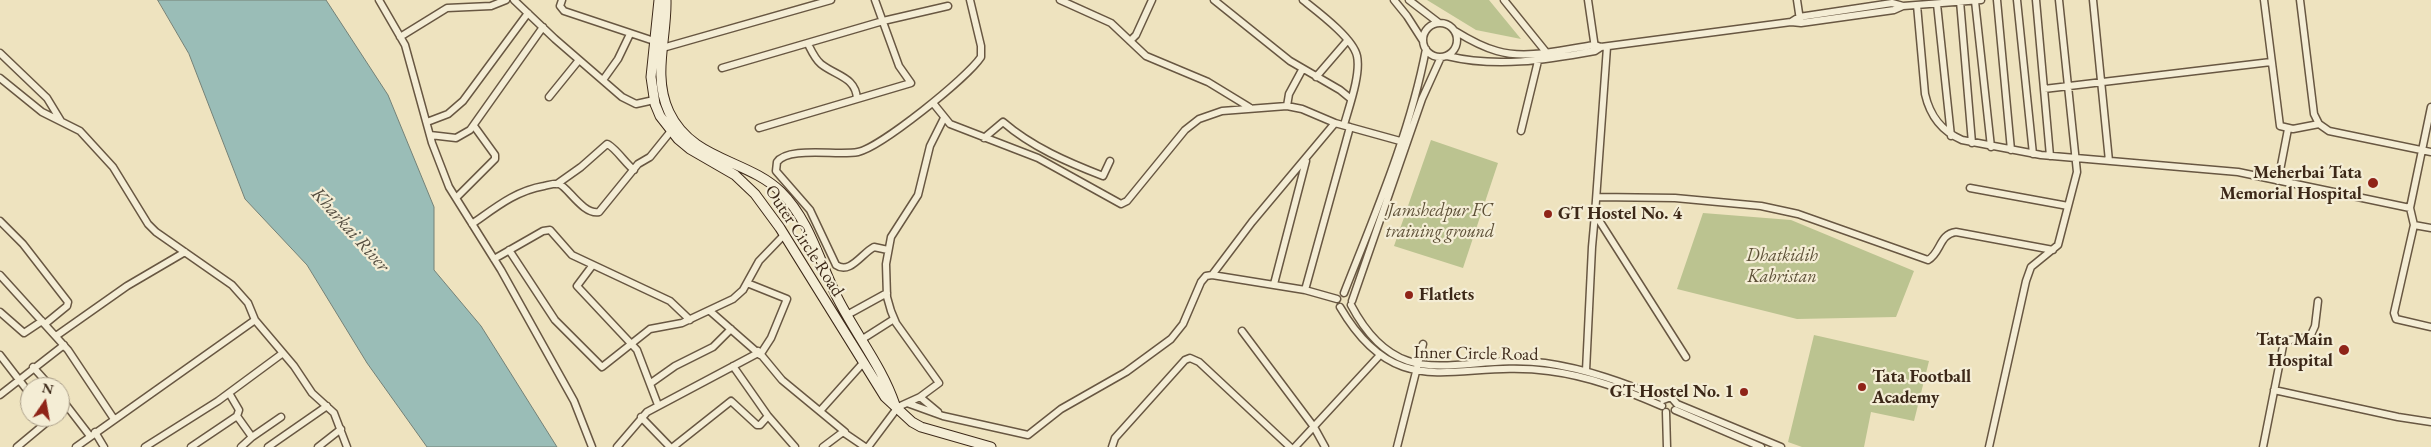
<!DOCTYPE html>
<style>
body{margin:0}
#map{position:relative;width:2431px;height:447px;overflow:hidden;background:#eee3bf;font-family:"EB Garamond",serif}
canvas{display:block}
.north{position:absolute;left:20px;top:377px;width:50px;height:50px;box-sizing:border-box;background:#f4edd5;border:1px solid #aa9e89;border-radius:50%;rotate:12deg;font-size:14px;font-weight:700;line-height:20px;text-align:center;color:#3c2818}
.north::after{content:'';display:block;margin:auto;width:18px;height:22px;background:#8f2418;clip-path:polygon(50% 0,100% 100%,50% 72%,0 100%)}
</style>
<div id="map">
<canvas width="2431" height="447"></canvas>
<div class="north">N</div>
</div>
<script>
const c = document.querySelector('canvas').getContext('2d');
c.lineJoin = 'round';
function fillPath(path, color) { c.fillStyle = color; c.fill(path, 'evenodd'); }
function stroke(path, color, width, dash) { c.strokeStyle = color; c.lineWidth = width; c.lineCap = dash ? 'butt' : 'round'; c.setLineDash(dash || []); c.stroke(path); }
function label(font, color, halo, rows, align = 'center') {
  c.font = font + ' "EB Garamond",serif'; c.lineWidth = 4.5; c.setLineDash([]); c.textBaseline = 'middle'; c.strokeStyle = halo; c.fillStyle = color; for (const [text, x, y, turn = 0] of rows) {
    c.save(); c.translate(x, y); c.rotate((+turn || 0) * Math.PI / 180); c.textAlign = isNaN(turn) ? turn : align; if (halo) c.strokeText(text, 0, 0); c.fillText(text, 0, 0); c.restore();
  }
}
fillPath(new Path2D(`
 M1427 0H1489L1521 39 1476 30Z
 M1431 140 1498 163 1463 268 1394 246Z
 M1703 213 1791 220 1914 271 1896 317 1797 319 1677 289Z
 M1814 335 1929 361 1914 421 1871 412 1864 447H1802L1788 442Z`), '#bbc390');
const water = new Path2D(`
 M158 0H326L388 95 434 207V270L481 326 557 447H427L367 363 307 265 245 199 189 54Z`);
fillPath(water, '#9abdb7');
stroke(water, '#748177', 1);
const minor = new Path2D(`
 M379 0 405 45 432 143 449 187 501 270 574 401 592 447
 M514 0 555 39 622 97 636 104 654 100
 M562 0 560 6 564 11 654 41
 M1060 0 1111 23 1146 56 1208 82 1249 107
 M1214 0 1290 61 1340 90 1351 99
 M1303 0C1318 12 1353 38 1357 56 1361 74 1349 107 1344 125
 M1394 0 1407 16 1423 41
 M1409 0 1439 23
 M1504 0 1546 52
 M1588 0 1595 48
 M1797 0 1800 20
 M1997 0 2011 150
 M2017 0 2033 154
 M2036 0 2050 156
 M2093 0 2109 161
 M2264 0 2280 126 2293 129 2319 124
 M2300 0 2314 114 2319 124 2329 131 2431 152
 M1960 1 1972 143
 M1975 1 1991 147
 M1937 4 1951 136
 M1917 5 1925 94C1930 116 1941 131 1962 140L2041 155 2238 172 2410 208
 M1791 22 1799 17 1892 3 1903 6 1981 0
 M1423 40a17 17 0 1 1 34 0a17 17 0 1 1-34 0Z
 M1455 31C1468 39 1482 47 1497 51 1528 60 1564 49 1595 45L1601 47 1791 22 1801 23 1894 10 1903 6
 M400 37 447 8 491 6 506 0
 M1130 41 1136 35 1152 0
 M808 44C812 52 815 59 821 64 836 76 856 77 857 99
 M1607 47 1595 214 1686 357
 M659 49 831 0
 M0 53 47 98 61 121
 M1447 56C1497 68 1545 60 1595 51L1601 47
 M722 68 883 21 948 6
 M1316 77 1347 41
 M0 78 42 112 80 131 113 167 148 224 156 232 232 285 248 303 255 320 76 447
 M603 80 618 59 630 34
 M2044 89 2271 62
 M549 97 579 60
 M933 103 950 124 1038 158 1121 204 1127 201 1185 130 1199 119 1222 111 1287 106 1302 109 1335 123 1400 141
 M1287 106 1289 94 1302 70
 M2431 107 2410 208 2414 225 2394 313 2396 319 2431 327
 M427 122 448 114 463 101 528 13
 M759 128 911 83 899 66 875 0
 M1521 131 1538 61
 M430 135 456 138 470 130 543 27
 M984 138 1003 122C1032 147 1067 162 1103 176L1110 161
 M2278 181 2288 129
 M557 184 581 167 607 144C614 146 626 164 634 170
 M1970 188 2068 206
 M1597 197 1675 198 1761 206 1798 214 1928 260C1941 253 1939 234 1956 232L2053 250
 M456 198 495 159V155L474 126
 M0 221 23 244 68 302 67 306 45 324
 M472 224C495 208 515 191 544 186 549 185 555 183 559 184 568 187 583 215 599 212L638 164 650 157 671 131
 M2414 225 2431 228
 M509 250 555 320 602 367 650 329 682 323 733 299 743 290 759 261 784 235
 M888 250 874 247C862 253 850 275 836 265L810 210 776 171 777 162C788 146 838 156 858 152 881 147 967 78 981 57V46L970 0
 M494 259 543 231 550 230 572 255 670 301 690 320
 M592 266 577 286 637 350 658 405
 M0 275 68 350 114 419
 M1212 275 1252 222 1335 123
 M747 283 787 299 771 338 760 355
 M1274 284 1306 161
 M1305 290 1350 127
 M1344 293C1375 214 1410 133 1426 49
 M1352 301 1422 99 1441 57
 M1351 305C1401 400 1461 352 1545 363 1587 369 1625 383 1664 399
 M1340 307C1399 408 1458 358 1549 371 1589 376 1625 390 1662 406
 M0 312 24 333 42 321
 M847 315 887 293
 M255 320 294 366 312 393 334 413 347 447
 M1242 331 1314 427 1325 447
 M56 336 127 286 185 252
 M861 340 894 319
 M758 351 782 380 845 432
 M0 355 30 394
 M733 366 768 416 795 447
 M33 367 51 387
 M1586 371 1592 247 1595 214
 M651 383 675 366 713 347 731 329
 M2274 390 2398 417 2431 422
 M0 395 64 345
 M60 397 90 436
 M920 397 938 412
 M1663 400 1671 397 1677 404
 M907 403 943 416 1028 435 1061 409 1126 372 1171 339 1183 324 1201 282 1206 276 1212 275 1305 290 1337 299
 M1677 404 1781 447
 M1675 410 1761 447
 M820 411 863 363
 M1666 412 1667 447
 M237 416 252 437 241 447
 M641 417 670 447
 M95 432 104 447
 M252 437 281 417
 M17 447 47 422 49 417
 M145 447 218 401 283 353
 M191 447 237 416 239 410 229 393
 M268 447 327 406
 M318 447 341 429
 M617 447 647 412 758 353 710 311
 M673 447 731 401 757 425H760L768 416
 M823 447 843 432 865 447
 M868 447 898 407 920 397 939 383 896 323 891 311 887 297 886 264 891 237 918 195 930 146 944 118
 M1112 447 1115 438 1185 360 1190 358 1199 362 1290 447
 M1295 447 1380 355
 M1397 447 1423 344
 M1989 447 2026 281 2031 267 2058 245 2077 172 2059 0
 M2263 447 2284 341 2310 337 2315 326 2318 301`);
const secondary = new Path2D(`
 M659 0 651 77 655 104 660 116 678 139 690 149 735 175 755 194 780 228 885 397 912 422 921 427 991 447
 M666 0C667 38 652 75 669 112 692 161 747 159 781 192 809 220 819 260 836 295 854 332 882 366 895 405`);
stroke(minor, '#685742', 9);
stroke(secondary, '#3c2818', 11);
stroke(minor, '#f4edd5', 6);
stroke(secondary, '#f4edd5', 9);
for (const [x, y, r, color] of [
 [2373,183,6,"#8f2418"],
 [1548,214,5,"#8f2418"],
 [1409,295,5,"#8f2418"],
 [2344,350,6,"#8f2418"],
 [1862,387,5,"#8f2418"],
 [1744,392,5,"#8f2418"]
]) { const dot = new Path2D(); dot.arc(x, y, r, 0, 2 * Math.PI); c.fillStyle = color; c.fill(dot); stroke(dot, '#f4edd5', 2); }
label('bold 18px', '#3c2818', '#f4edd5', [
 ["Meherbai Tata",2362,173],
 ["Memorial Hospital",2362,194],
 ["GT Hostel No. 4",1558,214,"left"],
 ["Flatlets",1419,295,"left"],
 ["Tata Main",2333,340],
 ["Hospital",2333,361],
 ["Tata Football",1872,377,"left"],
 ["Academy",1872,398,"left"],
 ["GT Hostel No. 1",1734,392]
], 'right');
label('italic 18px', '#5c4f36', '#f4edd5', [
 ["Jamshedpur FC",1440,211],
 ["training ground",1440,232],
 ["Dhatkidih",1782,256],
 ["Kabristan",1782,277]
]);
label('18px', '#3c2818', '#f4edd5', [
 ["Outer Circle Road",804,241,57],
 ["Inner Circle Road",1476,354,1]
]);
label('italic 19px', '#544d40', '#f4edd5', [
 ["Kharkai River",350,230,48]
]);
</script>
